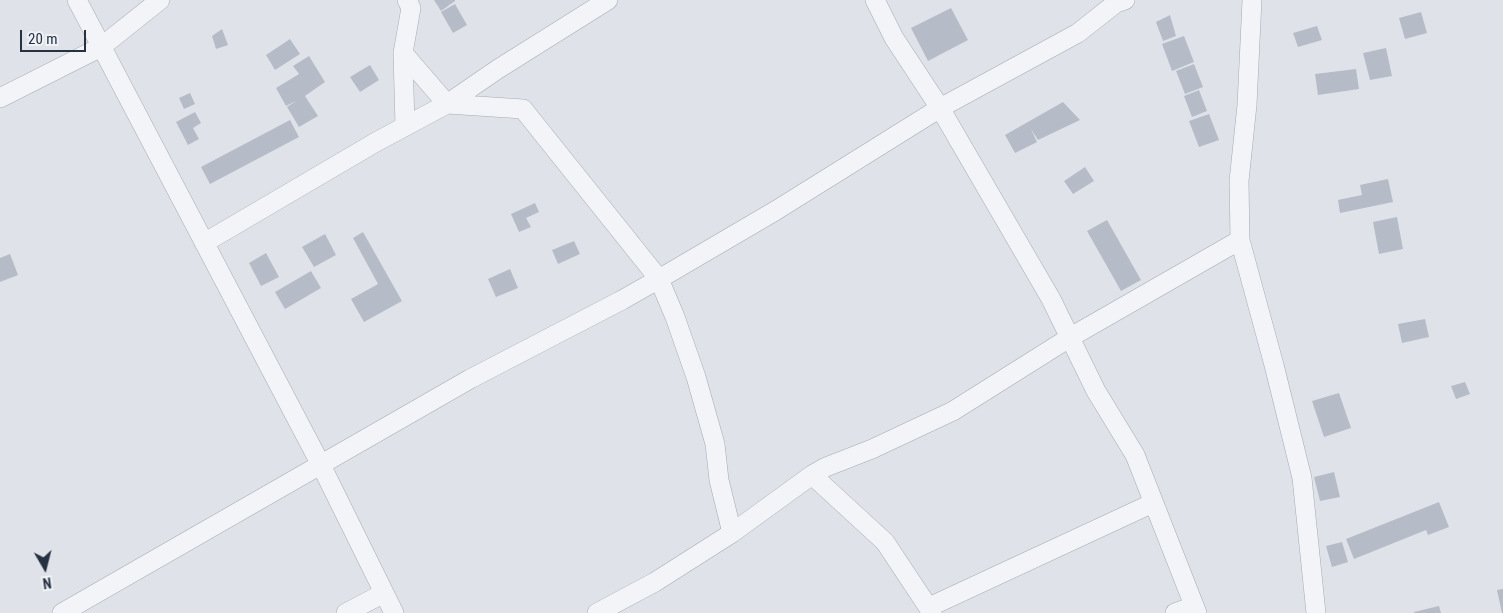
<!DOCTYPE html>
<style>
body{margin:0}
#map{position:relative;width:1503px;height:613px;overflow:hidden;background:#dfe3e9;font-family:"Roboto Condensed",sans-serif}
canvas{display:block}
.north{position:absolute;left:20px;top:543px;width:50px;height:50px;-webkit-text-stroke:4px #eef2f7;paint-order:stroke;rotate:172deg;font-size:14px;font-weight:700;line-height:20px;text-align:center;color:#263142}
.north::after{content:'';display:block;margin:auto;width:18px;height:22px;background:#263142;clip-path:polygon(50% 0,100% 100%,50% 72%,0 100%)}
.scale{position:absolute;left:20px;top:30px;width:66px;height:22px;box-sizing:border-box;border:2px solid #263142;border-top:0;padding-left:6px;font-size:15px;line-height:18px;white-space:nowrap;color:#263142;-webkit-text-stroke:4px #eef2f7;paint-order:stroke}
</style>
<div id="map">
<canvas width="1503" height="613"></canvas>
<div class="north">N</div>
<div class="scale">20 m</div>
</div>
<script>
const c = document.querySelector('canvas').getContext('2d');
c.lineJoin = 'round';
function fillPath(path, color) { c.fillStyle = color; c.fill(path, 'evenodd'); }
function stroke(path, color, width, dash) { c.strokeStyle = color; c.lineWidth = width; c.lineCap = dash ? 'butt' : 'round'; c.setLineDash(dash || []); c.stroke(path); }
fillPath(new Path2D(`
 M434 0H455V1L441 11Z
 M455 4 467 25 453 33 441 12Z
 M951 8 968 40 928 61 911 28Z
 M1421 12 1427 33 1405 39 1399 18Z
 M1170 15 1176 36 1163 41 1156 22Z
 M1317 26 1322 40 1298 47 1293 33Z
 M222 29 228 45 216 49 212 36Z
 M1184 36 1194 62 1172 71 1162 44Z
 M290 39 300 54 275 70 266 55Z
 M1386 48 1392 76 1370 80 1363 53Z
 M309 56 325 82 305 96 318 116 299 127 287 107 296 101 286 106 276 88 299 74 293 66Z
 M1194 64 1203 87 1185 94 1176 71Z
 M370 65 379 80 360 92 350 77Z
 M1356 69 1359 89 1318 95 1315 74Z
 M1199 90 1207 111 1192 117 1184 96Z
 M190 93 195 104 184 109 179 98Z
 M1063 102 1080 120 1038 140 1031 129 1037 142 1015 153 1005 135Z
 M195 112 201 123 193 128 199 139 188 145 176 122Z
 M1209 114 1219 140 1199 147 1189 121Z
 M290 120 299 137 210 184 201 167Z
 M1085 167 1094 181 1073 194 1064 181Z
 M1388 179 1393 202 1340 213 1338 200 1362 195 1360 185Z
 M535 203 539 212 526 218 531 227 519 232 511 214Z
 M1397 217 1403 249 1379 254 1373 222Z
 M1107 220 1141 280 1121 291 1087 231Z
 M363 232 402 301 364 322 351 299 378 284 353 238Z
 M325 234 336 255 314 267 302 247Z
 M574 241 580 254 558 264 552 250Z
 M266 253 279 277 261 286 249 263Z
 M10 254 18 275 0 282V258Z
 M510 269 518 288 496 297 488 279Z
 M311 271 321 288 285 309 275 292Z
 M1425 319 1429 337 1402 343 1398 324Z
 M1465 382 1470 394 1456 399 1451 386Z
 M1339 393 1351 428 1324 437 1312 401Z
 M1334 472 1340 497 1320 501 1314 477Z
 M1439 502 1449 527 1428 535 1426 530 1354 559 1346 539Z
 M1342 542 1348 562 1332 567 1326 546Z
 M1503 589V613H1502L1497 590Z
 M1439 606 1441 613H1414V612Z`), '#b5bcc7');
const minor = new Path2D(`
 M77 0 321 465 394 613
 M875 0 894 38 940 108 1051 299 1096 391 1135 455 1197 613
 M1252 0 1247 105 1239 181 1240 240 1274 365 1302 478 1316 613
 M403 53 447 104 523 109 659 279 675 317 696 377 715 444 719 480 732 533
 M0 98 101 47 160 0
 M405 126 403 53 411 8 407 0
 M204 243 376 142 447 104 498 69 608 0
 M812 475 885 542 932 613
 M929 607 1153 503
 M62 613 470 379 622 300 659 279 775 211 940 108 1078 33 1116 3 1125 0
 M346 613 384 593
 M597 613 655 582 732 533 812 475 826 467 872 449 953 411 1069 338 1240 240
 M1175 613 1194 606`);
stroke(minor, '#a4aab4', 20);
stroke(minor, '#f2f4f7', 19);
</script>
